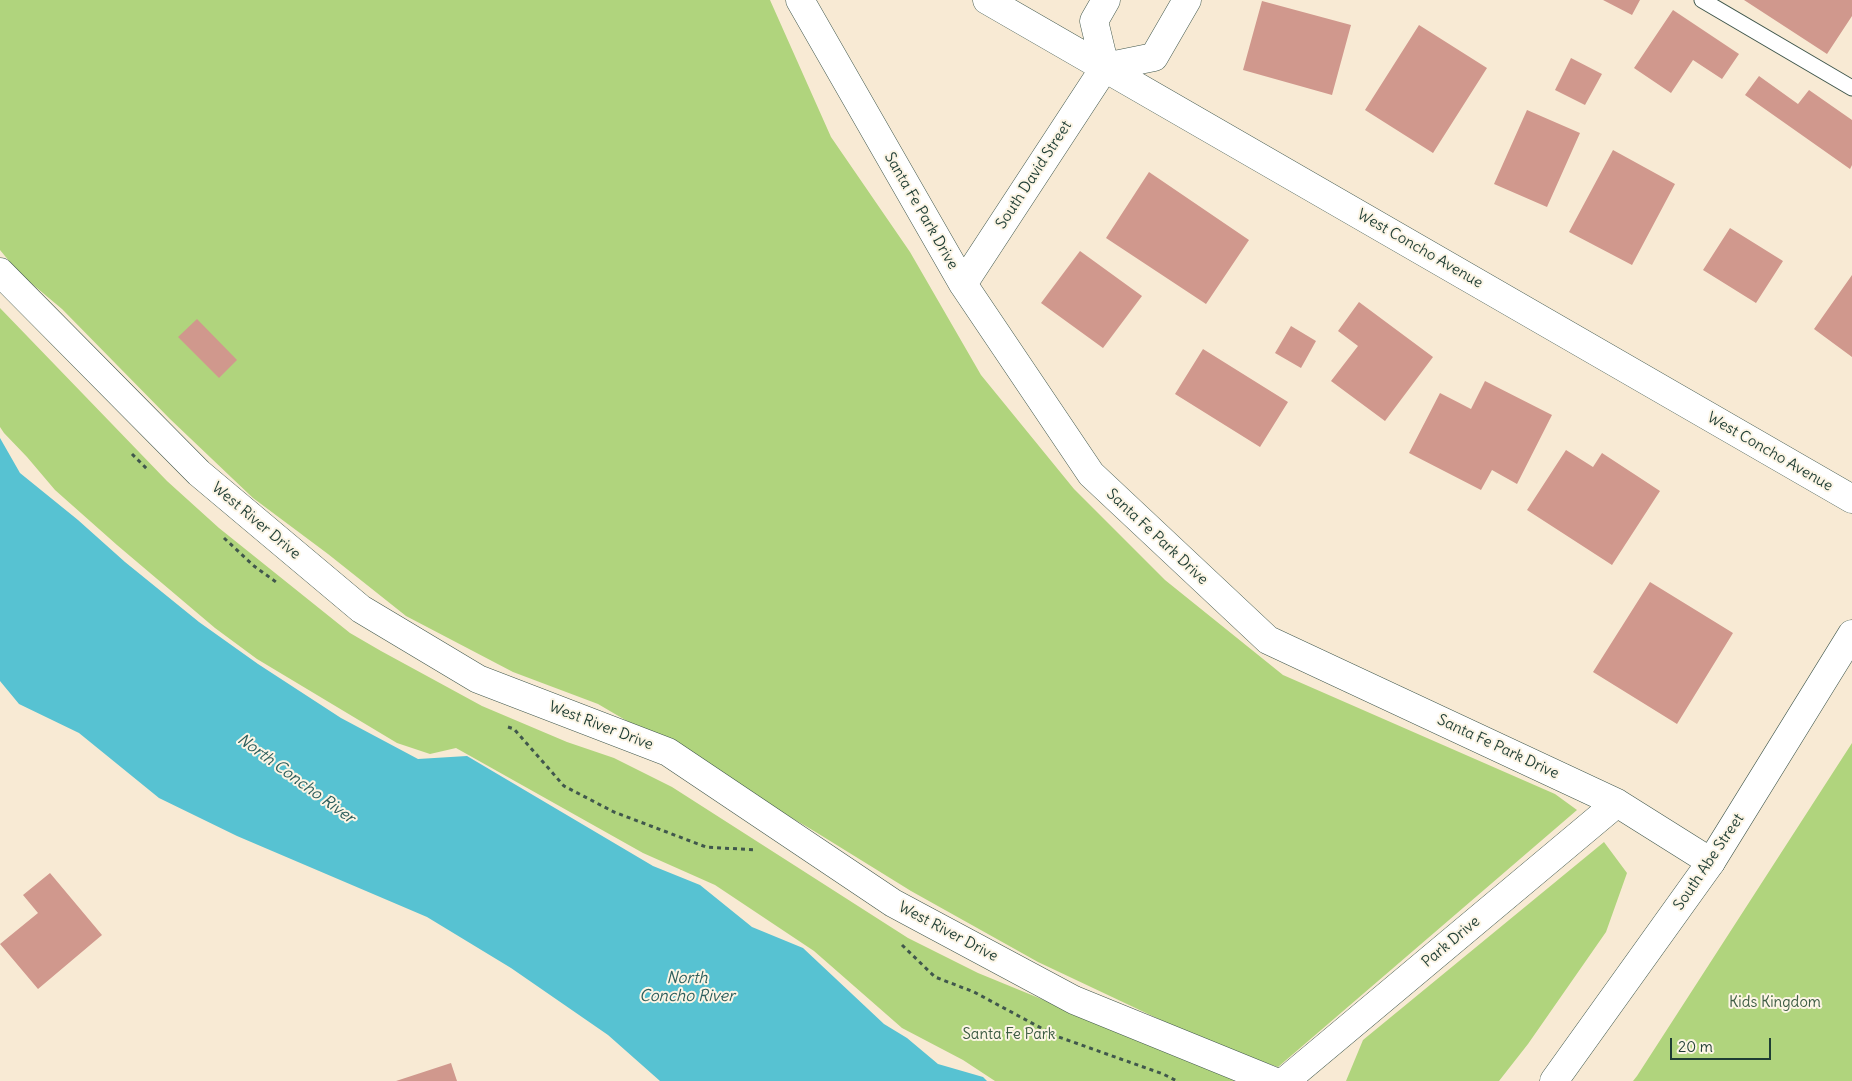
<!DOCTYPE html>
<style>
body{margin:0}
#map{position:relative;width:1852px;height:1081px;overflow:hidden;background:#f8ead4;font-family:Delius,sans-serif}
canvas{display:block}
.scale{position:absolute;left:1670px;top:1038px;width:101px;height:22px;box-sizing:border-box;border:2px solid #1f3d34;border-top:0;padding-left:6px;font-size:15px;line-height:18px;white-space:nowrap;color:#1f3d34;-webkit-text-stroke:4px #fcf5e5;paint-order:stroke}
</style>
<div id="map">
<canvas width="1852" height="1081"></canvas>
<div class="scale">20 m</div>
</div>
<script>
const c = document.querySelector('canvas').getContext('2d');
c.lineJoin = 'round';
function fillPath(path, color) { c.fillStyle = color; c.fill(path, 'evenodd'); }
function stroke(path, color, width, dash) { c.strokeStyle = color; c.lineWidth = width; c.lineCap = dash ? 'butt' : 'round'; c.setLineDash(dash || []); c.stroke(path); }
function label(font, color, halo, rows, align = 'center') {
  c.font = font + ' Delius,sans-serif'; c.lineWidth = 4; c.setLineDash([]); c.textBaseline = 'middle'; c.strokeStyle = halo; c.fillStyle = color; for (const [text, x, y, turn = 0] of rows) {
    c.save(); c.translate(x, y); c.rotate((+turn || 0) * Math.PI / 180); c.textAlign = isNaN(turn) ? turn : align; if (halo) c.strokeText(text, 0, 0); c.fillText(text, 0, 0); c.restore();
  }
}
fillPath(new Path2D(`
 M0 0H770L831 137 910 252 981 375 1074 489 1165 580 1283 675 1555 794 1577 810 1278 1067 1218 1047 1038 962 911 891 814 831 598 704 513 672 406 616 328 554 253 498 170 419 62 309 19 273 0 250Z
 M0 308 167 481 219 528 350 633 381 651 482 706 567 742 614 758 672 787 908 938 978 973 1241 1081H995L963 1060 902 1028 814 951 715 885 643 853 456 748 430 754 397 743 257 659 215 628 117 545 55 490 27 457 4 433 0 427Z
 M1852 743V1081H1633L1637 1076Z
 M1604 842 1627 873 1606 932 1528 1044 1499 1081H1346L1363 1040Z`), '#b0d47d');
fillPath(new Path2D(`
 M0 438 20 473 78 520 125 562 199 622 258 664 341 718 418 759 467 756 653 866 700 885 752 927 803 948 884 1024 907 1038 938 1064 983 1077 987 1081H660L608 1035 511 968 427 917 237 836 159 798 79 733 19 704 0 681Z`), '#57c2d2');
fillPath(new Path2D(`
 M1603 0H1640L1632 15Z
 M1744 0H1852V16L1827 54Z
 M1262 1 1351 25 1332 95 1243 70Z
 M1673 10 1739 54 1722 79 1693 60 1671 93 1634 68Z
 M1419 25 1487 68 1433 153 1365 110Z
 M1571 58 1602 74 1585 105 1555 90Z
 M1759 76 1798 104 1809 90 1852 120V165L1850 169 1745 95Z
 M1527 110 1580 133 1547 207 1494 184Z
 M1613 150 1675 184 1632 265 1569 232Z
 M1149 172 1249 240 1206 304 1106 238Z
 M1730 228 1783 261 1756 303 1703 270Z
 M1080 251 1142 296 1103 348 1041 303Z
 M1852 275V357L1814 329Z
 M1359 302 1433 357 1385 421 1331 381 1358 346 1338 331Z
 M197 319 237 360 219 378 178 337Z
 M1291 326 1316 341 1301 368 1275 353Z
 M1203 349 1288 402 1260 447 1175 394Z
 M1485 381 1552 415 1517 484 1492 470 1481 490 1409 453 1440 393 1471 409Z
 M1566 450 1593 467 1602 453 1660 491 1612 565 1527 510Z
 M1650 582 1733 633 1677 724 1593 672Z
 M50 873 102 935 38 989 0 944 38 913 23 895Z
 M451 1063 457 1081H396Z`), '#d0988d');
const service = new Path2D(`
 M1702 0 1852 88`);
const minor = new Path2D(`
 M800 0 963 284 1091 474 1268 640 1617 803 1711 862
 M987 0 1852 499
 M1105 67 1154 57 1187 0
 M0 272 199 473 361 609 478 679 668 752 893 903 1074 1000 1273 1081
 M963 284 1105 67 1094 21 1106 0
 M1285 1081 1617 803`);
const primary = new Path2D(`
 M1554 1081 1711 862 1852 634`);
stroke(service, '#40574c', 17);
stroke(minor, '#40574c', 29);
stroke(primary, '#40574c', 29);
stroke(new Path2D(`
 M132 454 147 469
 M224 538 254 566 276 582
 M508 727 514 729 564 786 614 812 706 847 756 850
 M902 945 935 977 974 992 1056 1036 1163 1074 1177 1081`), '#40574c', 3, [4, 4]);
stroke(service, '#fff', 15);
stroke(minor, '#fff', 28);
stroke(primary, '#fff', 28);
label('15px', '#1f3d34', '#fcf5e5', [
 ["South David Street",1034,175,-57],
 ["Santa Fe Park Drive",921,211,60],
 ["West Concho Avenue",1420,249,30],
 ["West Concho Avenue",1770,452,30],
 ["West River Drive",256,521,40],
 ["Santa Fe Park Drive",1157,537,43],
 ["West River Drive",601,726,21],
 ["Santa Fe Park Drive",1498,747,25],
 ["South Abe Street",1709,862,-56],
 ["West River Drive",948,932,28],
 ["Park Drive",1451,942,-40]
]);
label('15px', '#3c5b43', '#fcf5e5', [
 ["Kids Kingdom",1775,1003],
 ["Santa Fe Park",1009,1035]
]);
label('italic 16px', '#2d5e5c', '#fcf5e5', [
 ["North Concho River",296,779,36],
 ["North",687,978],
 ["Concho River",687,996]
]);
</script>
